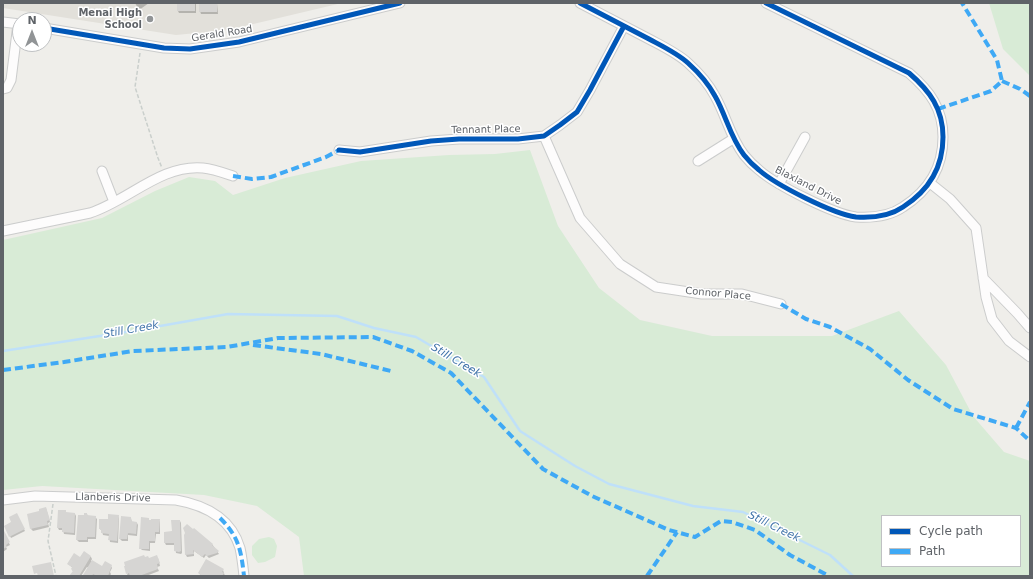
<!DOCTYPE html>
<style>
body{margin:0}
#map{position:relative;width:1033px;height:579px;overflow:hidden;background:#efeeea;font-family:"DejaVu Sans",sans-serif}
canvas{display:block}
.frame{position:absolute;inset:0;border:4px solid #5f6368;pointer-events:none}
.legend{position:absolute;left:881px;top:515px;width:140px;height:52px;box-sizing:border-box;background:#fff;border:1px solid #bfc1c3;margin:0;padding:5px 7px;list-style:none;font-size:12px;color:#5f6368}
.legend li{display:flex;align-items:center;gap:8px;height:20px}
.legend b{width:20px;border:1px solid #bfc1c3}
.north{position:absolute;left:12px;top:12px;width:40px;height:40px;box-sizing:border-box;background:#fff;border:1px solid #bfc1c3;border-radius:50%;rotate:0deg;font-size:11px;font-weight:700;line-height:16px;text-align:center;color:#5f6368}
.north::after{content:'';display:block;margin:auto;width:14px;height:18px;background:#919496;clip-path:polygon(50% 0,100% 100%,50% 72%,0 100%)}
</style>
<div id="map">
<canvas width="1033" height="579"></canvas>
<div class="frame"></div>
<ul class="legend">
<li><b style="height:5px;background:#0057b8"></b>Cycle path</li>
<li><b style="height:5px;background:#3fa9f5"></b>Path</li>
</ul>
<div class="north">N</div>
</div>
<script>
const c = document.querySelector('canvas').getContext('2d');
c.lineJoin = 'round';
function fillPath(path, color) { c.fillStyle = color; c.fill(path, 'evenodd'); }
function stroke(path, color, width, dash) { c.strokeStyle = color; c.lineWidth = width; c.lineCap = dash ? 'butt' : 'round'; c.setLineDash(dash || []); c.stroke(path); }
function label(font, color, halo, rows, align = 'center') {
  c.font = font + ' "DejaVu Sans",sans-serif'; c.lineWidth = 3; c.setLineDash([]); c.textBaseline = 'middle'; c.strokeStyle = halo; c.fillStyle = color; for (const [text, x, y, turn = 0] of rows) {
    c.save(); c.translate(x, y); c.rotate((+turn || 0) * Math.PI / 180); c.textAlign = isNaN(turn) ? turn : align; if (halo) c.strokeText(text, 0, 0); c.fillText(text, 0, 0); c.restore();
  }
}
fillPath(new Path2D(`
 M3 3H342L228 30 176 35 3 8Z`), '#e2e0da');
fillPath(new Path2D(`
 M989 3H1030V76L1003 49Z
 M530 150 558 226 599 288 640 320 712 336H832L899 311 946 365 973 416 1004 452 1030 461V576H304L299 537 257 506 204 495 42 486 3 490V240L102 218 155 191 189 177 215 181 233 195 285 178 361 161 449 155 495 154ZM882 516H1020V566H882Z
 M269 537 274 539 277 546 275 557 265 562 258 563 252 555V546L259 539Z`), '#d8ebd6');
fillPath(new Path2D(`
 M135 3H149L139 10Z
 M178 3H196V13H179L178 11Z
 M200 3H217L218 14H201L200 11Z
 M46 508 50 522 48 523 49 527 33 531 31 529 40 512Z
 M16 514 25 531 11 538 5 526 12 522Z
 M66 514H75L76 516 75 535 64 534 63 530H59L58 528Z
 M87 514 88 516 95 517 97 519 96 539H88V542H79L77 540 85 516Z
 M118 516 119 518 118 543 110 542 109 536 103 535 102 531 100 529 109 520Z
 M131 518 132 523H137L138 525 137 536 128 535V541H122L120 539Z
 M148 519 150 521 159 520 160 522V534H156L155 543H150V551L142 550 140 548Z
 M180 521 181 523 182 553 181 554 176 553 175 545H166L165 543Z
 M3 531 10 545 6 547 7 549 3 552Z
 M185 536 212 544 219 554 209 558 206 555 204 558 194 551V556L187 557 186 555Z
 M84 552 91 557 92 559 91 561 102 567 111 566 112 568 110 572 111 574 110 576H85L84 575 89 568 87 567 81 576H71L73 572 72 569 73 568 68 564 80 558Z
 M145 558H158L160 566 157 567 159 571 146 576H128L127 574Z
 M223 570 225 576H201L199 573Z`), '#0003');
stroke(new Path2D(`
 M3 351 132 331 228 314 337 316 374 328 416 337 484 377 520 431 575 466 609 484 693 506 743 512 830 555 853 576`), '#bfe0f9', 2.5);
fillPath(new Path2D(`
 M177 3H195V11H177Z
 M199 3H217V12H199Z
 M46 507 50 520 47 521 48 525 30 529 27 514 39 511V509Z
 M58 510H66V512L75 513 74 533 62 532V528H57Z
 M17 513 25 529 9 537 4 526 11 522 9 517Z
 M84 513H87V515L96 516 95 537H87V540H76L78 515H84Z
 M108 514 119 515 117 541 108 540 109 534 101 533V529H99V519H108Z
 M121 516 131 517V521L137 522 136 534 128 533 127 539H119Z
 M141 517 149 518V520H151V519H160L159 532H155V541H149V549H139Z
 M171 520H180L181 551 179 552 174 551V543H164V532L172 531Z
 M187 524 193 529 194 528 213 544 212 545 219 551 217 553 207 556 205 554 202 557 193 550 194 554 185 555 184 535 185 533 183 528Z
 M3 529 10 542 6 545 7 547 3 549Z
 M84 551 91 556 79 576H69L73 571 71 569 72 567 67 564 74 553 80 557Z
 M144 555 145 557 148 556 149 558 157 555 160 563 157 564 158 569 139 576H130L129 573 126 574 124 566H125L124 562Z
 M206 559 224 569 222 572 224 573 222 576H202L198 573Z
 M92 560 102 566 105 561 112 565 108 576H97L93 574 92 576 83 575Z
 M51 562 54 576H38L37 573 34 574 32 566Z`), '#d6d5d3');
const street = new Path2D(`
 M580 3C603 15 626 27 649 39 662 46 677 53 688 63 698 72 708 83 715 96 726 115 730 137 744 155 748 160 754 166 759 170 776 185 833 214 856 217 872 218 890 216 903 207 928 191 943 168 943 137 943 109 930 91 909 73L766 3
 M3 22 20 24
 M44 28 164 48 190 49 239 42 400 3
 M3 89 7 88 11 80 18 24
 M544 136 580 218 620 264 656 287 702 294H742L781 304
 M339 150 360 152 431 141 459 139H518L544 136 560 125 577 112 590 90 624 26
 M698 161 733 139
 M102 171 114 202
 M930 183 950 199 976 228 986 297 992 319 1009 341 1030 357
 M779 184 805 137
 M3 231 90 213C128 201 161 164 203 168 213 169 224 173 233 176
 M983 278 1017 313 1030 328
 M3 500 35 496 176 500C205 505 231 518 240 548 242 557 243 567 244 576`);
stroke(street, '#cbcccc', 11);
stroke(new Path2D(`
 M140 53 135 87 158 158 162 168
 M53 504 48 541 56 576`), '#cacfcc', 1.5, [4, 2]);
stroke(street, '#fdfcfc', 9);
stroke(new Path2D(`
 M1002 81 1020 89 1030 96
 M938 109 991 91 1002 81 997 60 962 3
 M233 176 252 179 271 177 326 157 339 150
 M781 304 806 319 830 327 870 349 908 380 953 409 1016 428 1030 441
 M253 345 321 354 391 371
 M3 370 64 362 133 351 227 347 278 338 373 337 412 351 451 373 543 469 592 496 669 530 695 537 721 521 732 522 755 530 790 555 829 576
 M1016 428 1030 402
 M220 518C239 537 241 550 244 576
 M647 576 677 532`), '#3fa9f5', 4, [8, 4]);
stroke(new Path2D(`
 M580 3C603 15 626 27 649 39 662 46 677 53 688 63 698 72 708 83 715 96 726 115 730 137 744 155 748 160 754 166 759 170 776 185 833 214 856 217 872 218 890 216 903 207 928 191 943 168 943 137 943 109 930 91 909 73L766 3
 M44 28 164 48 190 49 239 42 400 3
 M339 150 360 152 431 141 459 139H518L544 136 560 125 577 112 590 90 624 26`), '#0057b8', 5);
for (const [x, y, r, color] of [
 [150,19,4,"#919496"]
]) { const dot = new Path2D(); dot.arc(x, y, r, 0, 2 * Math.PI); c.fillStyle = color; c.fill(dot); stroke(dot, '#fff', 1.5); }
label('bold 10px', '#5f6368', '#fff', [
 ["Menai High",142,13],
 ["School",142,25]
], 'right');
label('10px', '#5f6368', '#fff', [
 ["Gerald Road",222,34,-9],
 ["Tennant Place",486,130,-1],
 ["Blaxland Drive",808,186,27],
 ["Connor Place",718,294,5],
 ["Llanberis Drive",113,498,1]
]);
label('italic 11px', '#4174aa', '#fff', [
 ["Still Creek",131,330,-10],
 ["Still Creek",456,361,31],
 ["Still Creek",774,527,26]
]);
</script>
